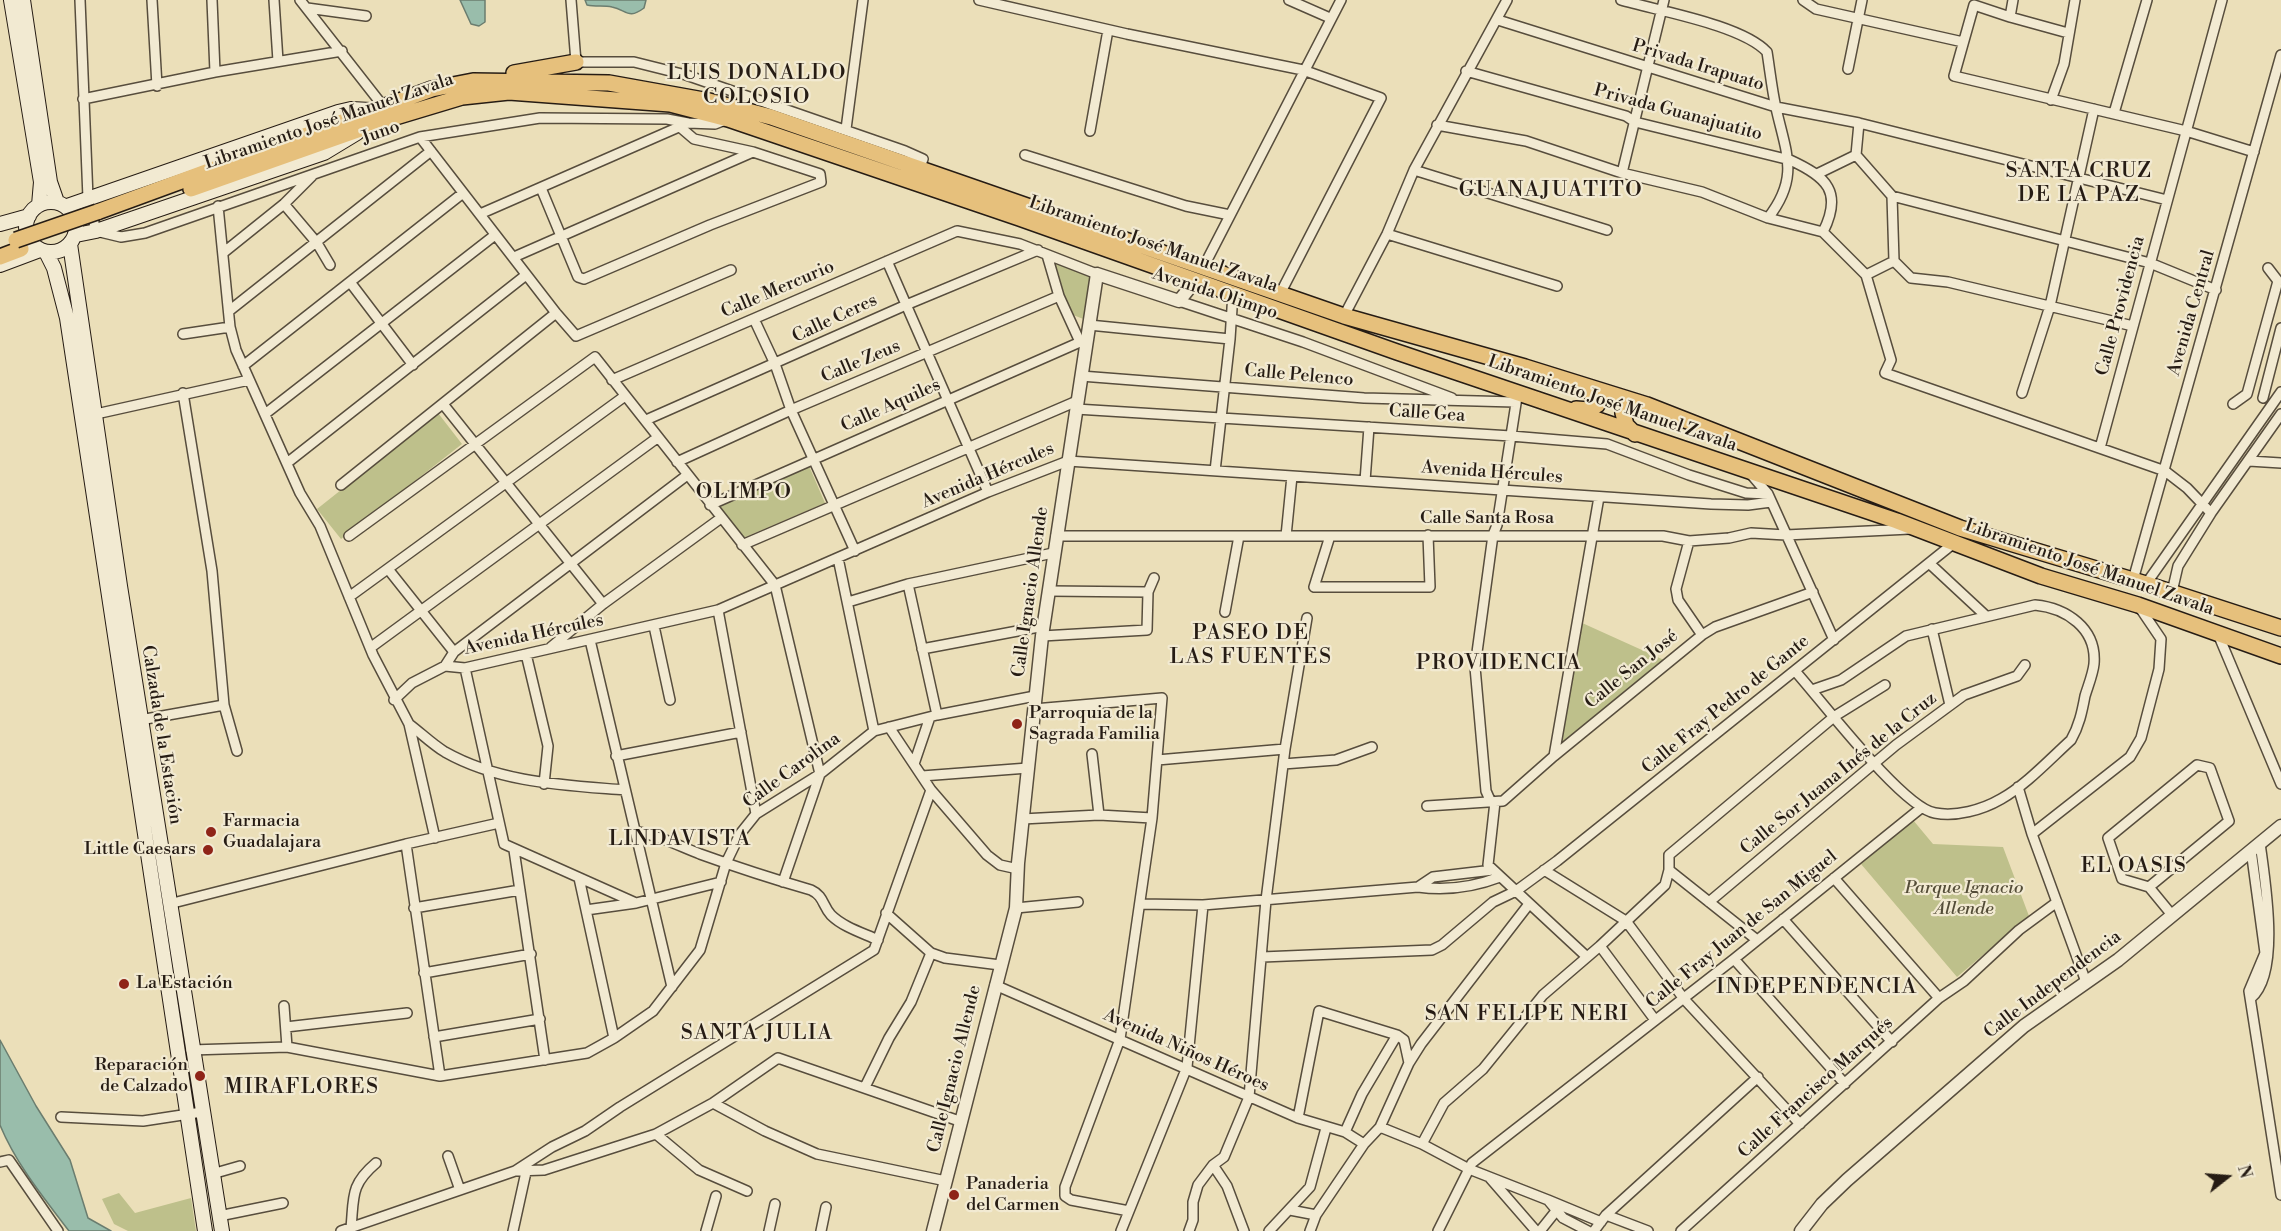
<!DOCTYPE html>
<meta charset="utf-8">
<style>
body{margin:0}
#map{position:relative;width:2281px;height:1231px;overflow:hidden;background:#ebdfb9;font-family:"Libre Bodoni",serif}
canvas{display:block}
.north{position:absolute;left:2197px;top:1147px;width:60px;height:60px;-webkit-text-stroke:4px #f2ead2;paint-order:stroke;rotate:73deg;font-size:16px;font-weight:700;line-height:24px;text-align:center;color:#261c14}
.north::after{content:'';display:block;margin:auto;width:21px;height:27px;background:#261c14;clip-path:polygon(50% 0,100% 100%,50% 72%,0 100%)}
</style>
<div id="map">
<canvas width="2281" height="1231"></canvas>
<div class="north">N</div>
</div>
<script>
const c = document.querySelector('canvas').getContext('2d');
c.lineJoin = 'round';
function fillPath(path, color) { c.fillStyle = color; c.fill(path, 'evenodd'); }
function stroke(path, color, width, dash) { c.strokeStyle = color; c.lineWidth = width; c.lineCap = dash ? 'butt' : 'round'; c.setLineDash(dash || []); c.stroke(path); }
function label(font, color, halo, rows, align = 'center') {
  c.font = font + ' "Libre Bodoni",serif'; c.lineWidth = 4.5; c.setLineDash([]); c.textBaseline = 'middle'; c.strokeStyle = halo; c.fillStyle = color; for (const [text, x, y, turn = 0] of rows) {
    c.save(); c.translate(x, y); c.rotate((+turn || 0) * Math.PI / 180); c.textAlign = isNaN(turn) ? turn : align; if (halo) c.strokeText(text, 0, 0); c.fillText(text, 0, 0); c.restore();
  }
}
fillPath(new Path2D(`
 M1053 260 1091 275 1086 320 1073 315 1061 289Z
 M438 413 462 444 341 539 317 509Z
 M809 466 825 503 743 538 715 506Z
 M1580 622 1664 660 1558 748Z
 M1913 820 1933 844 2003 847 2029 916 1957 977 1861 864Z
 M119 1193 135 1213 191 1198 196 1231H128L114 1224 102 1199Z`), '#bec08b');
const water = new Path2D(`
 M460 0H485V22L479 26 471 24Z
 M585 0H646L644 8C628 20 627 10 612 7 604 5 596 7 587 5Z
 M0 1040 36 1106 70 1160 88 1218 111 1231H69C44 1198 16 1164 0 1125Z`);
fillPath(water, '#99bdab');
stroke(water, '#6b7d6f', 1.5);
const minor = new Path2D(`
 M80 0 88 198 96 231 121 237 145 233 420 137 540 118 667 119 688 123
 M152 0 157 86
 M212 0 215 72
 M274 0 278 61
 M300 0 383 106
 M571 0 576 62H634L686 75 905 151 923 159 919 170
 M979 0 1127 34 1303 70 1381 98 1280 294
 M1289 0 1330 18
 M1621 0C1659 11 1742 25 1767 52 1770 71 1772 90 1776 108 1786 153 1800 177 1768 218
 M1803 0 1816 9 1963 42
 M2013 0 2010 17 2068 33
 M307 8 366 16
 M2010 17 1974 5 1954 76 2186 131 2254 152
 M1498 20 1776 107 1859 123 2167 200
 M1848 69 1862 0
 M1466 71 1626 116 1635 122 1790 160C1827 177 1843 192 1823 232
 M83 99 215 72 342 51
 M2051 100 2064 64 2075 0
 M2114 113 2147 0
 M1859 123 1856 155 1892 196 1894 261 1911 278 1948 282 2133 326
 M1437 125 1526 141 1622 173 1702 192 1768 218 1823 232 1866 275 1891 360 1885 373 2165 471 2187 488 2211 513
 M846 129 863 0
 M1090 131 1108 30
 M420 137 556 313 576 336 731 270
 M1025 155 1186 206 1230 215
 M1414 170 1607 230
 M1622 173 1664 0
 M1817 174 1856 155
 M541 188 578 277 584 279 710 225 821 182 820 174 753 152 694 139 680 127
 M1892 196 2150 263 2216 290
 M284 204 317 243 330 265
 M218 206 230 327 236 350 300 493 320 526 373 655 409 724 435 838
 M480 214 688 123 715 124 728 119
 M1387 234 1557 286
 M223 253 284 204 312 176
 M1047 255 1059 296 1080 342
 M514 257 753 152
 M887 261 988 492
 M1204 266 1341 0
 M2268 268 2278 281
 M1866 275 1894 261
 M350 282 413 365
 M1179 301 1303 342 1452 398
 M229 311 431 151
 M1344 316 1387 234 1414 170 1507 0
 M754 319 775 364 791 410 855 551
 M1089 325 1230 339
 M183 334 230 327
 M243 366 463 193
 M1081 376 1364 398 1515 402
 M612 380 957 231 1020 244 1097 274
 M183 393 212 571 224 705 237 751
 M2022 393 2050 306 2094 109
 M2247 394 2278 281
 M2263 398 2281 328
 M443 404 603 604
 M2233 404 2247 394
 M1076 409 1511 436 1607 444 1689 475 1746 493 1768 494
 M96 414 249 380
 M265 414 495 235
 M646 420 906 305 1038 250
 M2100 448 2222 0
 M2249 461 2281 463
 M677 462 791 410 1059 296
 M287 463 526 275
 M1215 471 1230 339 1233 293
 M1750 473 1768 494 1834 640
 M1365 481 1369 427
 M341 485 556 313
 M710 505 1087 339
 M349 536 595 357 775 585 820 774 783 882
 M1056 536H1663L1689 541 1729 538 1751 533 1786 535 1910 529
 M1286 536 1292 476
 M1330 536 1314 587H1430L1428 535
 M1689 541 1676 589 1678 600 1702 635
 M742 545 1077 401
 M838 558 874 731
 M1929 563 1986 616
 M388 569 454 652
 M2133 580 2281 55
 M908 584 937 715
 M2146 584 2281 392
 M1049 591 1148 592
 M2172 592 2178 566 2211 513 2281 414
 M349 597 625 396
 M848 602 908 584 1053 553
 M718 610 756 814
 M1225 612 1239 536
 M654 626 670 700
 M1932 629 1950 705
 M2218 634 2281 784
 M1042 636 1147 630 1148 592 1154 578
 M590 640 672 987
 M551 647 603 604 721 518
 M370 648 657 438
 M922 649 1044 626
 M526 654 548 746 544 784
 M445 666 454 652 686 476
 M465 668 504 844 636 903
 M1795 671C1822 701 1902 807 1935 813 1956 817 1982 810 2001 799 2026 785 2049 760 2071 740 2079 726 2082 712 2085 696 2088 686 2093 674 2094 664 2097 628 2066 608 2035 605L1906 636 1841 680 1812 690
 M394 700 412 683 445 666 465 668 718 610 988 492 1068 461 1711 504 1748 505 1771 502
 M1034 709 1162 698 1152 818 1120 1039 1065 1187V1196L1071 1200 1129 1211
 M140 720 224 705
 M409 724C421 733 432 744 445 752 500 783 563 785 624 790
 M889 727 931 790 987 855 1000 865 1018 869
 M1092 754 1099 815
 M616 756 741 732
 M1554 756 1599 497
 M1157 760 1285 749
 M914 764 930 717
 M1283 764 1336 760 1372 747
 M922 776 1028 768
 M2018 787 2032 834 2086 982
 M1490 800 1486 791 1475 667 1493 535 1497 525 1517 397
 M1495 802 1488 865 1587 957
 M1427 806 1503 801 1554 756 1702 635 1715 627 1813 592
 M1022 819 1099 815 1152 818
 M634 831C658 835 677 845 700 854 736 867 773 879 811 890 824 896 822 905 831 915 843 927 863 933 878 940
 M2032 834 2130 757 2141 738 2159 669 2161 639 2140 608
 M406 844 440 1076
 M514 850 545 1060
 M2251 850 2265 953 2249 991 2281 1195
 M1544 870 1626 921 1684 999 1800 1124
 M1669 870 1757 940
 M579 878 614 1038
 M1834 878 1939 998
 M1418 887 1433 877 1493 870
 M2149 887 2229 821 2210 768 2197 765 2108 838 2122 879 2149 887 2172 915
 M1709 902 1896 745 1964 695 2017 676 2025 665
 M169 904 406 844 499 823
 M1140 904 1203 905 1418 887C1447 891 1474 887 1500 877
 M414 908 520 890
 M1016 908 1078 902
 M586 910 636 903 721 882
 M886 913 931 953 945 958 1000 965
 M1783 919 1892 1042
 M1600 946 1655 1020
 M1262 957 1432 950 1442 945 1493 902 1516 891 1557 861 1954 543
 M1734 959 1845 1084
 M424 973 531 954
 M995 985 1298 1118 1345 1132 1364 1144
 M2251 998C2281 973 2265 881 2260 843
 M284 1006 287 1047
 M286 1027 407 1013
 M434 1037 540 1019
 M191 1050 287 1047 440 1076 587 1053 614 1038 653 1011 700 950 726 863 740 834 756 814 820 774 874 731 937 715 1035 696
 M865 1087 889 1038 911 1002 931 953
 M713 1103 765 1131 817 1154 946 1181
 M61 1117 143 1121 202 1112
 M1298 1118 1319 1011 1397 1035 1404 1040 1409 1063
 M1380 1127 1422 1144 1469 1169 1548 1200 1563 1218 1588 1231
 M1345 1132 1362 1094 1397 1035
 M656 1134 699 1170 747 1191
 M1422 1144 1444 1103 1483 1069 1543 995 1600 946 1665 885 1669 870V855L1835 716 1885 685
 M448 1156 460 1190
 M0 1162 9 1160 58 1231
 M1213 1165 1227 1186 1244 1231
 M515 1171 552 1147 585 1131 620 1107 874 950 931 790
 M212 1174 240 1166
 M1490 1178 1536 1231
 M1548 1200 1601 1222
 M1290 1210 1316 1215
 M1606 1215 1648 1231
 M219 1216 283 1203
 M351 1228C354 1197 350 1185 376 1163
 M341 1231 515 1171 544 1170 656 1134 713 1103 778 1058 962 1122
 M513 1231 526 1172
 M706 1231 716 1196
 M769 1231 775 1204
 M821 1231 826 1207
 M1121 1231 1187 1067 1203 905
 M1189 1231 1193 1220V1202L1198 1185 1213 1165 1224 1157 1249 1097 1266 900 1285 749 1307 618
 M1269 1231 1310 1187 1326 1128
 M1310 1231 1316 1215 1364 1144 1380 1127 1409 1063 1421 1044 1529 904
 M1438 1231 1472 1163 1734 959 1921 808
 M1540 1231 1556 1211
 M1594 1231 1606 1215 1758 1077
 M1681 1231 1939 998 1964 981 2019 930 2057 902`);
const tertiary = new Path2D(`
 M933 1231 1016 908 1018 863 1042 636 1097 274 1179 301 1196 280
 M1801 1231 1822 1204 1847 1180 2024 1026 2118 960 2281 826`);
const secondary = new Path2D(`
 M11 0 41 182 39 205
 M23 0 50 182 57 202
 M26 227a25 25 0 1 1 50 0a25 25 0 1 1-50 0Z
 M67 206 338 112 351 109 371 110
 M0 224 29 216
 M76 235 96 231 324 153 357 133
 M70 244 120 586 222 1231
 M46 252 54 268 67 318 205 1231
 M0 265 40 250`);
const primary = new Path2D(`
 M514 73 576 62
 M191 189 389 119 462 97 509 92 670 104 728 119 1019 218 1397 352 1897 521 2041 576 2138 605 2281 656
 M97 212 432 89 473 81 609 83 709 101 771 117 1344 316 1525 367 1647 405 1960 528 2146 584 2281 628
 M0 257 21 249
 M1576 409 1589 410 1597 405V397L1583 387
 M1635 434 1626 425 1623 413 1628 409 1647 405`);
stroke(minor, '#574d3d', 12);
stroke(tertiary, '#574d3d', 15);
stroke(secondary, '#261c14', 16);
stroke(primary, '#261c14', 18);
stroke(minor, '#f2ead2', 9);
stroke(tertiary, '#f2ead2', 12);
stroke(secondary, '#f2ead2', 14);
stroke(primary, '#e6c07c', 15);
const primaryBridge = new Path2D(`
 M16 240 97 212`);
stroke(primaryBridge, '#261c14', 18, []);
stroke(primaryBridge, '#e6c07c', 15);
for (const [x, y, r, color] of [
 [1017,724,6,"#8f2418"],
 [211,832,6,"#8f2418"],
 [208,850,6,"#8f2418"],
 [124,984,6,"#8f2418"],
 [200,1076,6,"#8f2418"],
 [954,1195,6,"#8f2418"]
]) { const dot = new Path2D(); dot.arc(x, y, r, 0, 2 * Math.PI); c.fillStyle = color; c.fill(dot); stroke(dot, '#f2ead2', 2); }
label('18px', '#261c14', '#f2ead2', [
 ["Privada Irapuato",1698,66,17],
 ["Privada Guanajuatito",1678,113,15],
 ["Libramiento José Manuel Zavala",329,122,-19],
 ["Juno",381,133,-20],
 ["Libramiento José Manuel Zavala",1153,245,19],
 ["Calle Mercurio",778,290,-23],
 ["Avenida Olimpo",1215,294,18],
 ["Calle Providencia",2121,306,-75],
 ["Avenida Central",2192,313,-74],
 ["Calle Ceres",835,319,-25],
 ["Calle Zeus",861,362,-23],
 ["Calle Pelenco",1299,376,5],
 ["Libramiento José Manuel Zavala",1612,404,19],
 ["Calle Aquiles",891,406,-24],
 ["Calle Gea",1427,414,4],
 ["Avenida Hércules",1492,473,4],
 ["Avenida Hércules",988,476,-23],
 ["Calle Santa Rosa",1487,519],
 ["Libramiento José Manuel Zavala",2089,568,19],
 ["Calle Ignacio Allende",1031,592,-82],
 ["Avenida Hércules",534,635,-12],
 ["Calle San José",1632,670,-39],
 ["Calle Fray Pedro de Gante",1726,705,-39],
 ["Calzada de la Estación",161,735,81],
 ["Calle Carolina",792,771,-36],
 ["Calle Sor Juana Inés de la Cruz",1839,774,-39],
 ["Calle Fray Juan de San Miguel",1742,930,-39],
 ["Calle Independencia",2053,985,-37],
 ["Avenida Niños Héroes",1186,1051,24],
 ["Calle Ignacio Allende",955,1069,-76],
 ["Calle Francisco Marqués",1816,1088,-42]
]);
label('18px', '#261c14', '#f2ead2', [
 ["Parroquia de la",1029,714],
 ["Sagrada Familia",1029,735],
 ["Farmacia",223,822],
 ["Guadalajara",223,843],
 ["Little Caesars",196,850,"right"],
 ["La Estación",136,984],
 ["Reparación",188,1066,"right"],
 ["de Calzado",188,1087,"right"],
 ["Panaderia",966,1185],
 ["del Carmen",966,1206]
], 'left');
label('italic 18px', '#544d38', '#f2ead2', [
 ["Parque Ignacio",1964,889],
 ["Allende",1964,910]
]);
c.letterSpacing = '1.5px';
label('21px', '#261c14', '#f2ead2', [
 ["LUIS DONALDO",757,74],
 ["COLOSIO",757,98],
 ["SANTA CRUZ",2079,172],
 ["DE LA PAZ",2079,196],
 ["GUANAJUATITO",1551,191],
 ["OLIMPO",744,493],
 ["PASEO DE",1251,634],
 ["LAS FUENTES",1251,658],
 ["PROVIDENCIA",1499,664],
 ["LINDAVISTA",680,840],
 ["EL OASIS",2134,867],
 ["INDEPENDENCIA",1817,988],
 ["SAN FELIPE NERI",1527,1015],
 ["SANTA JULIA",757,1034],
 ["MIRAFLORES",302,1088]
]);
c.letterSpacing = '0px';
</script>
